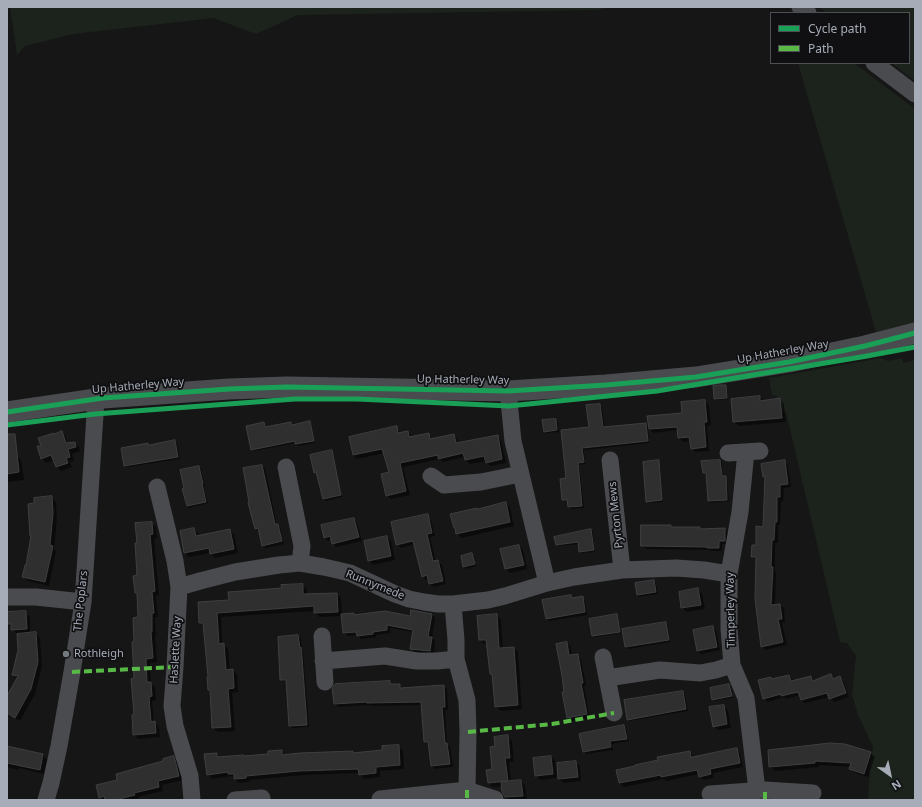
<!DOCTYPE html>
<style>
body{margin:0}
#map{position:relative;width:922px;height:807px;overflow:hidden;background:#161616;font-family:"Noto Sans",sans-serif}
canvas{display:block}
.frame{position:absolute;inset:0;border:8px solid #a6adb8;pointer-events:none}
.legend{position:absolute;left:770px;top:12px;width:140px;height:52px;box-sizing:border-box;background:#101012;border:1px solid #4c4f54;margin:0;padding:5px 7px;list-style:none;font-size:12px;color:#a6adb8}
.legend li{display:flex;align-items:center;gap:8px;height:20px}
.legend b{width:20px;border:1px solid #4c4f54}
.north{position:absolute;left:870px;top:755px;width:40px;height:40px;-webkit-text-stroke:3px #101012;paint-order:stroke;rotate:147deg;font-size:11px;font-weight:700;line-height:16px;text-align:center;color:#a6adb8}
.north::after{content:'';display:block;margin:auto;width:14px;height:18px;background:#a6adb8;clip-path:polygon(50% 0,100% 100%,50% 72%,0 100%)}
</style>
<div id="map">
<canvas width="922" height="807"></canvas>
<div class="frame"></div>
<ul class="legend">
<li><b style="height:5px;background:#1a9f57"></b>Cycle path</li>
<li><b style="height:5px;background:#58b947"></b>Path</li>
</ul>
<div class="north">N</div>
</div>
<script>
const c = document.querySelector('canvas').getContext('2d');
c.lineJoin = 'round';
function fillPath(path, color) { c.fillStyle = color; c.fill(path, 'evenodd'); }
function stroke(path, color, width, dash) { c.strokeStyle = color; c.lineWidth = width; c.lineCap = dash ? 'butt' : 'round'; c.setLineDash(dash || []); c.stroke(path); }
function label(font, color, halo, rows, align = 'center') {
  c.font = font + ' "Noto Sans",sans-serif'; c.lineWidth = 3.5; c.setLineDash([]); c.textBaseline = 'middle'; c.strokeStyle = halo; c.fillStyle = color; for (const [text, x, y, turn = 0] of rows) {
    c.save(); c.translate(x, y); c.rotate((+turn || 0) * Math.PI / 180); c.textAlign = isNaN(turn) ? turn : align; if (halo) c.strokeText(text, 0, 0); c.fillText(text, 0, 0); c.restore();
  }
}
fillPath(new Path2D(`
 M10 7H613L597 10 298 15 256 34 213 18 73 34 25 46 17 55Z
 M819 7H915V81L891 63H909V13H827Z
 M798 63H854L915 109V322L876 332Z
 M881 358 888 361 902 358 903 363 915 360V800H868L870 769 873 747 858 715 852 695 856 656 847 643 840 642 786 412H783L777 396 772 395 769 378Z`), '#1c231c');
fillPath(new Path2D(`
 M725 386 727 388 728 399 717 400 715 398Z
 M760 397 764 401 780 399 784 404 786 422 739 426 734 422Z
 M705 401 709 405 711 425 707 426 709 451 695 452 692 448 691 441 683 442 679 438 678 430 653 433 648 427 649 443 584 450 585 464 579 465 584 508 571 509 569 507 568 501 565 502 563 500 567 479 600 405 602 407 605 428 646 424 649 428 683 414Z
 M556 420 558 422 559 432 546 433 545 431Z
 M310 422 311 424 315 443 298 446 296 443 254 451 252 449 264 424 265 425 266 428 290 423 292 425Z
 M397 428 401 433 408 432 412 436V437L428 434 432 438 433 440 453 435 457 439 458 444 498 436 501 440 506 463 490 466 486 461 470 464 466 460 465 457 443 462 440 459 403 467 410 495 391 499 387 495 390 473 385 453 357 459 353 455 350 438Z
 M62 432 66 437 68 444 75 443 79 447 80 451 72 454 74 461 70 462 72 467 61 471 56 467 54 460 46 463 42 459V447L54 435Z
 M175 441 177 443 180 459 127 467 125 465 148 444 149 446Z
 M331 451 333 453 342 497 325 501 324 499 318 474 315 472Z
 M17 455 21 460 24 480 7 482V456Z
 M659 461 660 463 663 502 649 503 647 501Z
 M720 461 722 462 723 477H725L727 479 729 501 711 503 709 501 707 475H706L704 473 703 462Z
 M785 461 788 465 791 487 784 488 783 501H781L780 525H778V543H775V570L776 572 775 605H780L784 608 785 622 782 623 787 645 765 650 762 646 756 560 752 556 764 528 766 478 764 476Z
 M262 466 265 468 277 525 280 527 284 544 266 548 263 546 260 531H258L256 529Z
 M199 467 201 469 205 486H203L208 503 189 508 187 506Z
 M51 497 56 502 57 518 54 549 56 551 49 586 28 581 23 577 26 567 32 537 31 536 35 504Z
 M506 503 510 508 514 526 461 538 457 533 456 529 454 528 477 510Z
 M428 517 431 520 435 536 430 537 436 562 438 561 442 565 446 584 434 587 430 584 429 579 426 580 422 576 415 544 401 548 397 544Z
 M354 519 357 522 362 541 336 547 333 543 332 540 328 541 324 537Z
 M151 523 156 527 157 538 154 539 159 595 156 596 158 617H155L156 636H155L157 662 150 663 151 684 155 687 156 700 152 701 154 722 159 727 160 737 138 739 134 734 135 715V642L139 618 138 595 136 593 138 576V544Z
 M671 526 673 528H700L701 530 725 529 728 533V544H722V551H712L710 550 646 549 642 545Z
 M194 529 198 534 199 536 229 530 234 534 238 553 215 558 210 553 189 557 185 553 181 532Z
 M591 530 593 532 595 552 582 553 580 551V544L559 546 557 544Z
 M386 537 391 541 395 560 373 565 369 560Z
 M519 546 523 550 527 569 510 573 506 569Z
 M472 554 474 556 476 566 466 569 464 567 462 557Z
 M654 581 656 583 658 594 639 597 638 595Z
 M302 585 307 589V595L337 594 341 598 342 615 354 614 355 616 411 617 432 614 435 618 432 638 435 641 434 654 415 652 411 649 413 632 390 628V633L376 635V637L361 639 358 635 348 636 344 633 342 616 319 617 315 612V611L221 617 222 644H223L228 649 230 670H233L237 675 238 692 232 693 235 731 218 732 213 728 211 692 209 690V678L205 627 200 623 230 601Z
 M698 589 702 594 705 609 687 612 682 608Z
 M571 596 573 599 582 597 585 600 587 615 549 621 546 619 543 601Z
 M25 612 30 617V634L36 633 40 638 42 667 35 694 20 721 7 714V698L17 679 13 675 19 650 18 634H17L7 623V613Z
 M496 615 501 620 503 649 514 648 518 652 522 709 501 711 496 707 494 676 491 674 488 644H484L480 640Z
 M616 615 618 617 621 633 595 637 593 636Z
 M666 623 668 625 670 642 628 649 626 647Z
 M713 627 716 630 720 650 701 654 697 651Z
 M298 636 301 639 302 650 303 651 309 727 292 728 290 725 287 682H284L281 680Z
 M567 643 571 647 572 656 577 655 581 659 586 686H584L590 718 572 721 568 717 565 693Z
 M831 675 835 679 840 677 843 681 849 697 834 702 830 697 805 703 801 700 800 695 786 699 784 697 768 702 764 698 770 678 772 680 789 676 793 679V681L810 677 814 681Z
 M390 682 393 685H400L404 689 443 686 447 689 448 710H445L447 744 450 747 453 767 435 769 432 766 429 745 425 742 422 705 372 706 370 705 338 707 335 704Z
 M729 685 731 687 733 698 714 701 712 699Z
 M683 692 685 694 688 711 630 721 628 719Z
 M723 706 728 710 731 728 718 730 714 726Z
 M624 726 626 729 629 741 612 744 613 750 586 754 584 752Z
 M507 736 512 741 514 762H509L511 782 521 781 525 785 527 800H509L506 796 502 786 493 787 489 783 494 770 496 747Z
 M7 746 42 755 47 759 44 774 19 768 18 770 7 767Z
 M399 746 403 751 404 769 380 771V777L364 779 360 774V773L304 775 249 780 250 782 239 783 232 776 212 779 208 774 216 754 221 758 269 755 281 751 286 756 353 752 355 754 383 751Z
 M736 749 740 753 743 767 713 773 714 778 704 780 700 776 699 774 666 781 664 779 624 787 620 783 618 771 659 761 690 752 694 756V757Z
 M870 752 875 757 868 777 855 773 850 769 851 767 819 765V767L775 771 770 767Z
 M173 757 178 761 183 780 162 785 163 791 138 797 139 799 136 800H103L100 797 118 780Z
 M551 757 555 761 557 778 540 780 536 775Z
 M575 762 580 766 581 781 564 783 559 779Z`), '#0007');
const building = new Path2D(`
 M719 385H726L727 398 714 399 713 386Z
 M760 396V401L780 398 782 418 733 422 731 399Z
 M705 400 707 422H704L706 447 691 449 689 437 678 438 677 427 649 429 647 416 682 413 681 402Z
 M600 404 603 427 646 423 648 441 582 448 584 462 578 463 582 506 568 507 567 500H562L560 479 566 478 561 430 589 427 586 405Z
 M556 419 557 430 544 432 542 420Z
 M310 421 314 441 295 444V441L251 450 246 426 264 422 265 427 291 422V425Z
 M397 426 398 433 408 431 409 437 429 433 430 439 454 434 456 443 498 435 502 459 486 463 484 456 465 460 463 453 438 459V455L400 463 406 491 386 496 381 474 389 472 382 449 353 455 349 437Z
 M62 431 66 443 75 442 76 447 68 449 70 457 66 458 68 463 56 467 51 455 41 459 37 446H41L38 438 54 433V434Z
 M7 434H15L19 472 7 474Z
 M175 440 178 457 124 466 121 448 148 443V445Z
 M332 450 341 495 323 499 316 472 314 473 310 455Z
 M659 460 662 500 646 502 643 462Z
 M720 460 722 476H726L727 500 708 501 706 473H703L701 461Z
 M785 460 788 484 780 485V497H777V522H775L774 540H772L771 567H773L771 605 780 604 782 619H778L783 642 761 647 755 599 756 557H751L752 545H756V526L763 527 765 476 763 477 761 464Z
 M262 465 275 524H278L282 541 262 546 258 528 255 529 248 503 249 502 243 468Z
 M199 466 203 484H202L206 502 187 506 182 489 184 488 180 470Z
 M52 496 53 513 50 545 53 546 45 582 22 577 25 565H26L31 536H30L28 504 34 503V498Z
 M506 502 510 522 456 534 455 528H454L450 514 477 508V509Z
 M428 514 432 533 427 534 433 561 438 560 443 581 429 584 427 575 422 577 413 541 396 545 391 522Z
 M354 518 359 537 332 544 330 536 324 538 321 525Z
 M152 522 153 534 150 535 155 591 152 592 154 613H152V632H151L153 658 146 659 147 682H151L152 696 149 697 151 722 155 721 156 733 133 735 132 715 134 714 131 679 134 678 132 642 134 641 133 618 138 617 137 593H135L133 576 137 575 135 543H137L135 523Z
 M641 525H671V527H700V529L725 528V541H719V548H707V547L641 546Z
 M194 528 196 536 230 529 234 549 210 554 209 548 184 553 180 531Z
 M591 529 594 550 579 552 578 542 556 545 554 537Z
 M387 536 391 556 368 561 364 541Z
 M519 545 524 565 505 569 500 549Z
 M472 553 475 564 463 567 461 556Z
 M654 580 656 592 637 595 635 583Z
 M303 584V594L337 593 338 612 314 613V606L217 613 219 644 224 643 226 670 233 669 234 688 228 689 231 727 212 728 210 690H208L207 677H208L203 623H199L198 602 229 600 228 592 282 588 281 585Z
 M698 588 701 605 681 608 679 592Z
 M571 595 572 598 583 596 585 612 546 619 542 600Z
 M411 610 432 614 428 637H432L430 651 410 649 413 630 387 625V630L373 632V634L357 636 356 632 343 633 341 614 354 613V615L385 611 410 616Z
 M26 611 27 629 11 630V624H7V612Z
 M497 614 499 648 514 647 518 705 495 707 492 674H490L486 640H479L477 616Z
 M617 614 620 632 592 636 589 619Z
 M666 622 669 640 625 647 622 629Z
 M713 626 717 647 697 651 693 630Z
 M36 632 38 662 31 689 15 718 7 713V696L18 676 12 675 18 650 17 634Z
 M298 635 300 648 301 647 302 657 307 725 289 726 286 680H280L278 637Z
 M567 642 569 655 578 654 583 683H581L587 714 567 718 562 692H564L562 676 556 644Z
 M831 674 833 679 840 676 846 693 829 699 827 693 801 700 798 692 781 696V694L763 699 758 680 771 677V679L789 675 791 681 811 676 812 681Z
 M390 681V684H400V688L444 685 445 707H442L445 743H447L450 764 431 766 428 742H424L421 702 367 703V702L334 704 332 688 335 684Z
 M729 684 732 696 712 700 710 688Z
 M683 691 686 709 627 720 624 700Z
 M724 705 727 724 713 727 709 707Z
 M624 725 627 739 610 741 611 747 583 752 579 734Z
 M508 735 510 758H505L508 781 488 783 486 770 492 769 490 747 495 746 494 737Z
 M830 743 845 744 871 752 864 774 849 769 851 763 815 761V763L769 767 768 750 804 746Z
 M399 745 400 765 376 767V773L359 775 358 769 299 771 246 776V778L234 779V774H228V772L207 775 204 754 217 753V757L244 755V756L268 754V751L282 750V755L300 753 353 751V753L382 750V746Z
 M7 746 43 754 40 770 7 763Z
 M737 748 740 763 710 769 711 774 699 777 697 770 661 777V775L619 783 616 770 635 766V765L658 760 657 757 690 751 691 757Z
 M174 756 179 776 158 781 159 787 134 793 135 795 115 800H105L104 796 99 798 96 785 117 780 116 774 163 761V759Z
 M551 756 553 774 535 776 533 758Z
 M576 761 578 777 558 779 557 763Z
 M521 780 523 796 505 797 502 792 501 782Z`);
fillPath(building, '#2f2f30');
stroke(building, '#3e3f42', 1);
stroke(new Path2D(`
 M800 7 808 13
 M874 63 915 94
 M508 391 513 441 547 583
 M746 452 740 512 729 574V629L732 665 746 698 757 790
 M728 453 760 451
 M610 460 622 570
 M286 467 302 546 300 563
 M431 476 444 485 481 482 520 474
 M157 487 175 561 179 587 175 667 172 706 175 726 190 776 192 800
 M179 587 200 581 235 572 279 565 300 563 324 567 350 573 395 594 409 599 424 602 438 604H453L488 600 505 596 547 583 574 577 622 570 676 568 704 570 729 574
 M7 597H36L83 602
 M453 604 456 640V659L467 700 468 732 467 790
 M322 636 325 682
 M603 657 614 713
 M323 661 385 656 417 661H437L456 659
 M607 678 660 670 700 673 716 670 732 665
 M710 794 765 790 813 793
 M380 799 467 790 495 799
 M46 800 51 783 59 746 72 672 83 602 96 399
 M235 800 262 798`), '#4a4b4f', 17);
stroke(new Path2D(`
 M7 412 103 398 229 389 287 387 508 391 606 385 696 377 789 362 865 346 915 333`), '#4a4b4f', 21);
stroke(new Path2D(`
 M72 672 175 667
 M468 732 552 724 614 713
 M467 790V800
 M765 800V790`), '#58b947', 4, [8, 4]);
stroke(new Path2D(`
 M7 412 103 398 229 389 287 387 508 391 606 385 696 377 789 362 865 346 915 333
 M7 425 95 414 295 399H357L509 406 657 391 867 356 915 347`), '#1a9f57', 5);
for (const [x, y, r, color] of [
 [66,654,4,"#74787f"]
]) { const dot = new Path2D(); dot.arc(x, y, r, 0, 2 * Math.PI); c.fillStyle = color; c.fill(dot); stroke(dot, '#101012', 1.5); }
label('11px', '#a6adb8', '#101012', [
 ["Up Hatherley Way",783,352,-10],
 ["Up Hatherley Way",463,380,1],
 ["Up Hatherley Way",138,386,-5],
 ["Pyrton Mews",616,515,-96],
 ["Runnymede",375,585,22],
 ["The Poplars",81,601,-84],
 ["Timperley Way",731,610,-91],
 ["Haslette Way",176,650,-87]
]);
label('11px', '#a6adb8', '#101012', [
 ["Rothleigh",74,654]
], 'left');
</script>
